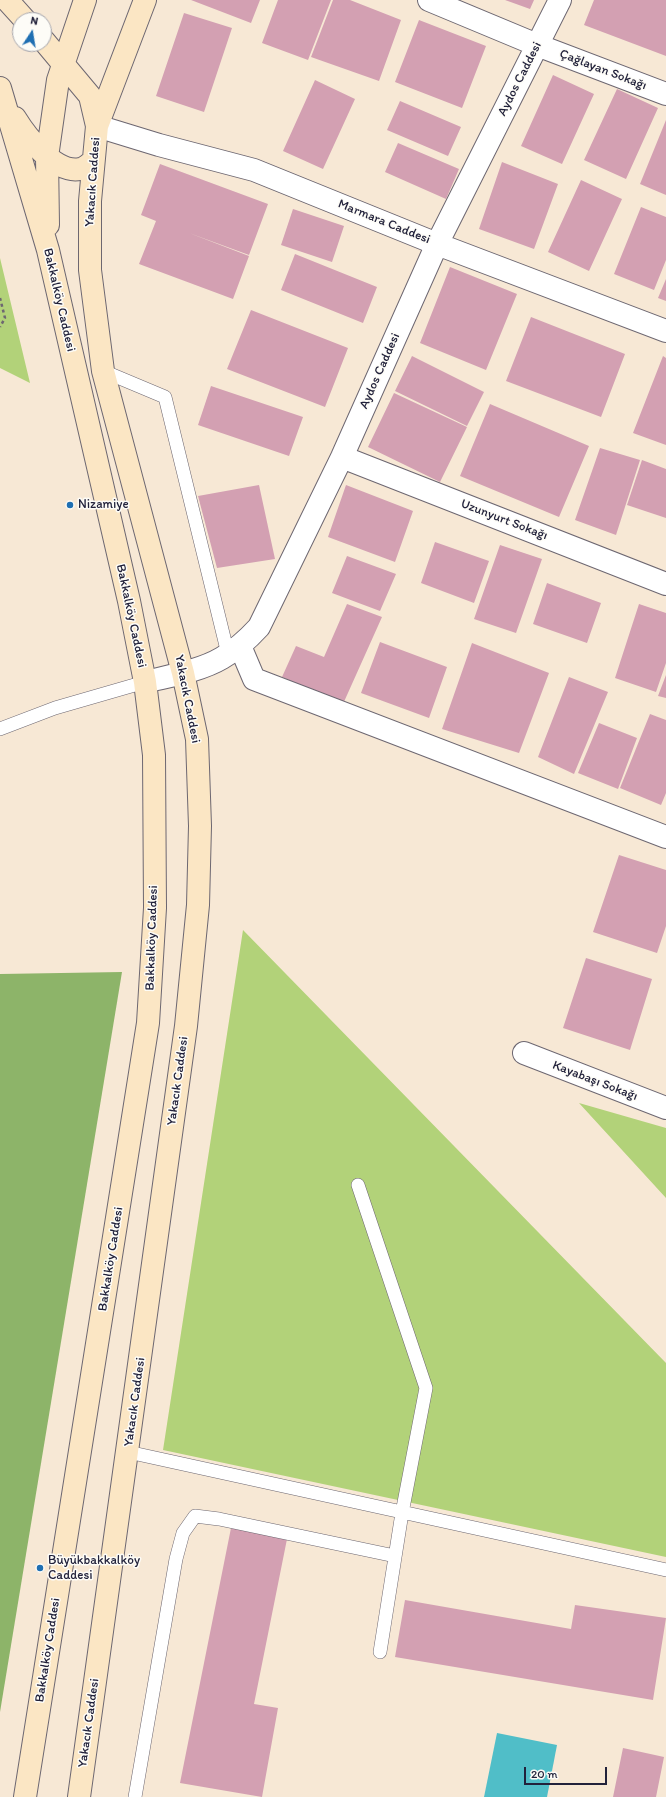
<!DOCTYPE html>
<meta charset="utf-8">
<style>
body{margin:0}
#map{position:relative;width:666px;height:1797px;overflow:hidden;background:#f7e8d5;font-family:Itim,sans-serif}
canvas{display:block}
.north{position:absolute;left:12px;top:12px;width:40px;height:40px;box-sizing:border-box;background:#fdfcf7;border:1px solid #a5a5ac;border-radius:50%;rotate:12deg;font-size:11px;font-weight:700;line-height:16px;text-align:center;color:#22223b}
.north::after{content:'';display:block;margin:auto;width:14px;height:18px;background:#1f6fb2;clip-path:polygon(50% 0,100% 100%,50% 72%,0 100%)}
.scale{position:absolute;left:524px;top:1767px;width:83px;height:18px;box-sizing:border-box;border:2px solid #22223b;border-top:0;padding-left:5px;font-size:12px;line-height:14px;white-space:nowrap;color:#22223b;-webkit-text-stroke:3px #fdfcf7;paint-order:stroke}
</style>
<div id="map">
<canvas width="666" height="1797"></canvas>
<div class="north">N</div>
<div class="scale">20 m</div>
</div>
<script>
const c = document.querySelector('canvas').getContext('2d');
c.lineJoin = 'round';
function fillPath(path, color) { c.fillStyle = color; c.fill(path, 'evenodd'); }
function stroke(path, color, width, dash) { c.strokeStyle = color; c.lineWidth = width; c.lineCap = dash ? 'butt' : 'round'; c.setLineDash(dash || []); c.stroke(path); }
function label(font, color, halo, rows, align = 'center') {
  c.font = font + ' Itim,sans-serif'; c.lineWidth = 3; c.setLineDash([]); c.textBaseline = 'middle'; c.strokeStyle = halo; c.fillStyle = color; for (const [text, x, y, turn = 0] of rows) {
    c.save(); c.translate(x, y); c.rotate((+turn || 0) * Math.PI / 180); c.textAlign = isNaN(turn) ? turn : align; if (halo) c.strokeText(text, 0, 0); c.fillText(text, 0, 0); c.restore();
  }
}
fillPath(new Path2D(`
 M0 258 30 383 0 368Z
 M243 930 666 1363V1557L163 1450Z
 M579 1103 666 1128V1198Z`), '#b2d279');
fillPath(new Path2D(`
 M122 972 0 1712V974Z`), '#8db469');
fillPath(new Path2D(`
 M497 1733 557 1745 547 1797H484Z`), '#50bec8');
fillPath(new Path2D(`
 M191 0H260L251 23Z
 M278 0H331L308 60 262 43Z
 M333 0H350L401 20 379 81 311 57Z
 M505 0H534L530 9Z
 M594 0H666V56L584 25Z
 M184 13 232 28 204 112 156 96Z
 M419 20 486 46 462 108 395 82Z
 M553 75 594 94 562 164 521 146Z
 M315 80 355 99 323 169 283 151Z
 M617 89 658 108 626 179 584 160Z
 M400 101 461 127 448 156 387 130Z
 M666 120V195L640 184Z
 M398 143 459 169 446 199 385 172Z
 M502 162 558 184 534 249 479 229Z
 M160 164 268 204 249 255 189 233 249 256 233 299 139 264 156 221 141 215Z
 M581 180 622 199 589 271 548 252Z
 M641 207 666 217V260L654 290 614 274Z
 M293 209 344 226 332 262 281 245Z
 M295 254 377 287 363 323 281 290Z
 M450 267 517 294 486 370 420 343Z
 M666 279V301L658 298Z
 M251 310 348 348 325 407 227 369Z
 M531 317 625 354 601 417 506 381Z
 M412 356 484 392 467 426 395 391Z
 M663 356 666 358V445L633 433Z
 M211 386 303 417 289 456 198 425Z
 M394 393 467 427 440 482 368 447Z
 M490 404 589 446 559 517 460 476Z
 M600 448 640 460 616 535 575 520Z
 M642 460 666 469V518L627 505Z
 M259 485 275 559 217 568 198 496Z
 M346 485 413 511 395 562 328 537Z
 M435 542 489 561 474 603 421 583Z
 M500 545 542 559 516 633 474 619Z
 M347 556 396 574 380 611 332 593Z
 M547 583 601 603 587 643 533 624Z
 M347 604 382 617 343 704 282 677 296 646 324 657Z
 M639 604 666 613V663L656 692 615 678Z
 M380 642 447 667 429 718 361 693Z
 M472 643 549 673 519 753 442 729Z
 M666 675V698L658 696Z
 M569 677 608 692 574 774 538 757Z
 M650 714 666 720V793L661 805 620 788Z
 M599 723 637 738 618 789 578 773Z
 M619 855 666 870V926L657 953 593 932Z
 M586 958 652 979 630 1050 563 1028Z
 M231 1528 287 1539 254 1704 278 1708 262 1797 180 1783Z
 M405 1600 571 1629 575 1605 666 1618 653 1700 395 1657Z
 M623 1748 664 1757 656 1797H613Z`), '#d3a0b2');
const service = new Path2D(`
 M103 371 165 397 228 654
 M0 729 55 708 145 682
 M358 1185 426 1388 402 1513 380 1652
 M128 1452 666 1570
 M135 1797 176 1559 183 1533 195 1516 219 1519 395 1556`);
const minor = new Path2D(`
 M429 0 537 45 666 94
 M97 126 159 145 254 170 437 244 666 331
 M342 457 666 584
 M240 646 254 679 666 837
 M145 682C169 676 200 671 222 658 236 650 248 639 259 627L342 457 437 244 560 0
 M524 1053 666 1108`);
const secondary = new Path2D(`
 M7 0 25 20
 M44 41 90 96 97 126
 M0 88 48 250 129 601 145 682 154 755 155 908 148 1023 25 1797
 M15 118C26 136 55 174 80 169 84 169 89 164 93 161
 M48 225 47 157 58 80 85 0
 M79 1797 186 1026 198 905 200 826 197 739 183 673 103 371 90 270V201L97 126 145 0`);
stroke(service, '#6d6771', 14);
stroke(minor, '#6d6771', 24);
stroke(secondary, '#6d6771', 24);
stroke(new Path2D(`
 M0 298 5 318 0 327`), '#6d6771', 2.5, [3, 3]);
stroke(service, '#fff', 13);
stroke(minor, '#fff', 22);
stroke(secondary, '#fbe6c4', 22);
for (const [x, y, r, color] of [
 [70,505,4,"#1f6fb2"],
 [40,1568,4,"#1f6fb2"]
]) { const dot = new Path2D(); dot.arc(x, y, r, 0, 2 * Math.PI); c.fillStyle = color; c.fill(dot); stroke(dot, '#fdfcf7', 1.5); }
label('13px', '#22223b', '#fdfcf7', [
 ["Çağlayan Sokağı",603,70,21],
 ["Aydos Caddesi",520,79,-63],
 ["Yakacık Caddesi",93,182,-86],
 ["Marmara Caddesi",384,222,22],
 ["Bakkalköy Caddesi",59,300,77],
 ["Aydos Caddesi",380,371,-66],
 ["Uzunyurt Sokağı",504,520,21],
 ["Bakkalköy Caddesi",131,616,78],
 ["Yakacık Caddesi",187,699,79],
 ["Bakkalköy Caddesi",152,938,-88],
 ["Yakacık Caddesi",178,1081,-82],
 ["Kayabaşı Sokağı",595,1081,21],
 ["Bakkalköy Caddesi",111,1259,-81],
 ["Yakacık Caddesi",135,1402,-82],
 ["Bakkalköy Caddesi",48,1650,-81],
 ["Yakacık Caddesi",89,1723,-82]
]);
label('13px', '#22223b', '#fdfcf7', [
 ["Nizamiye",78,505],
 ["Büyükbakkalköy",48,1561],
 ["Caddesi",48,1576]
], 'left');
</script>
